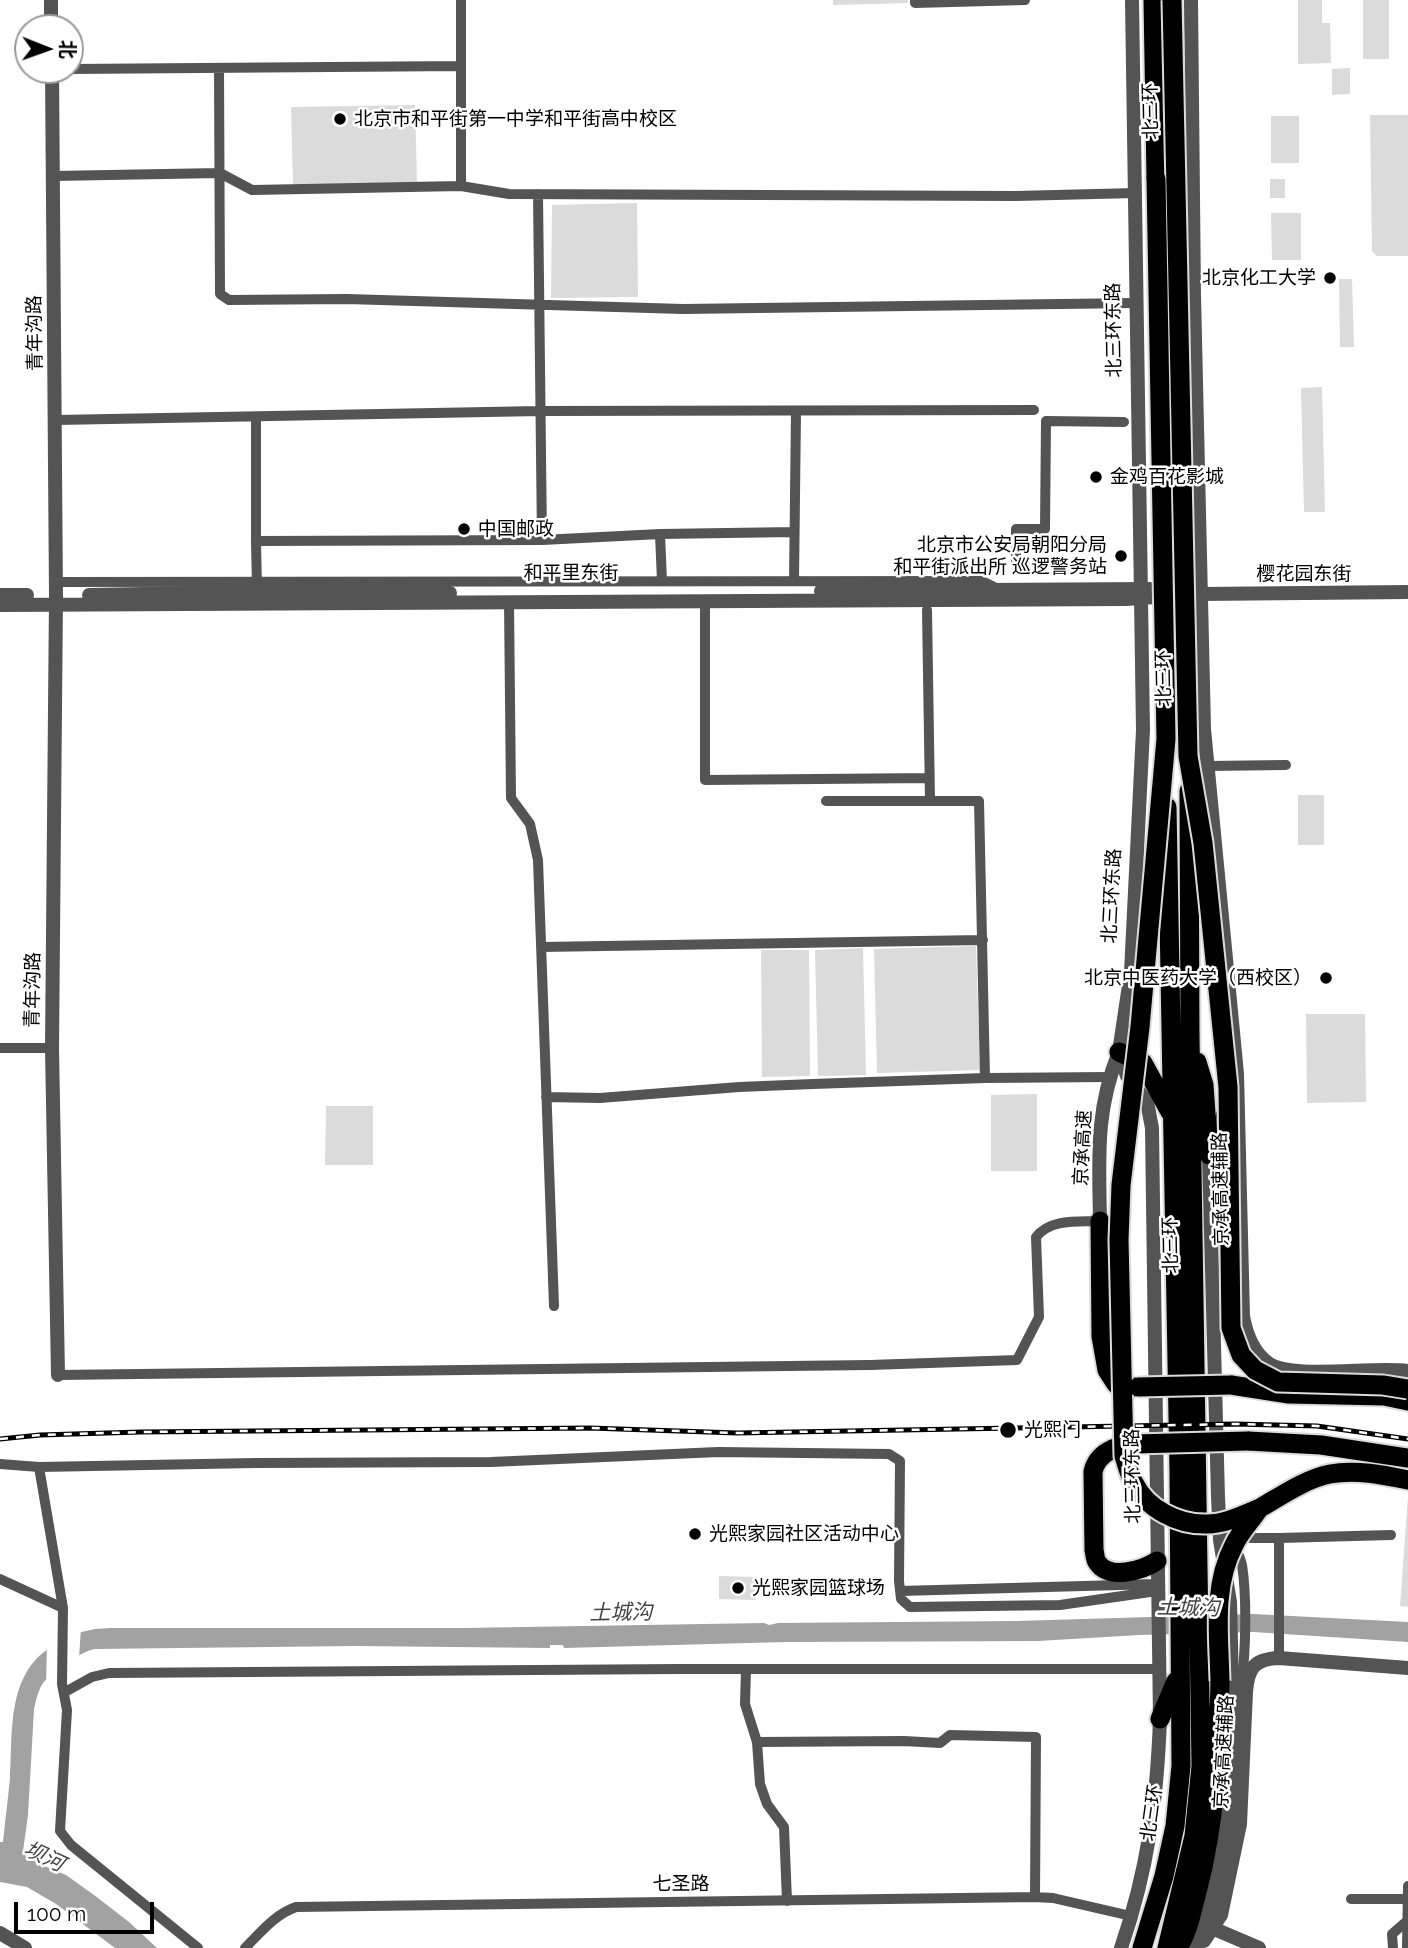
<!DOCTYPE html>
<meta charset="utf-8">
<style>
body{margin:0}
#map{position:relative;width:1408px;height:1948px;overflow:hidden;background:#fff;font-family:Raleway,"Noto Sans SC",sans-serif}
canvas{display:block}
.north{position:absolute;left:14px;top:14px;width:70px;height:70px;box-sizing:border-box;background:#fff;border:2px solid #999;border-radius:50%;rotate:91deg;font-size:19px;font-weight:700;line-height:28px;text-align:center;color:#000}
.north::after{content:'';display:block;margin:auto;width:24px;height:32px;background:#000;clip-path:polygon(50% 0,100% 100%,50% 72%,0 100%)}
.scale{position:absolute;left:14px;top:1902px;width:140px;height:32px;box-sizing:border-box;border:4px solid #000;border-top:0;padding-left:9px;font-size:21px;line-height:24px;white-space:nowrap;color:#000;-webkit-text-stroke:5px #fff;paint-order:stroke}
</style>
<div id="map">
<canvas width="1408" height="1948"></canvas>
<div class="north">北</div>
<div class="scale">100 m</div>
</div>
<script>
const c = document.querySelector('canvas').getContext('2d');
c.lineJoin = 'round';
function fillPath(path, color) { c.fillStyle = color; c.fill(path, 'evenodd'); }
function stroke(path, color, width, dash) { c.strokeStyle = color; c.lineWidth = width; c.lineCap = dash ? 'butt' : 'round'; c.setLineDash(dash || []); c.stroke(path); }
function label(font, color, halo, rows, align = 'center') {
  c.font = font + ' Raleway,"Noto Sans SC",sans-serif'; c.lineWidth = 5; c.setLineDash([]); c.textBaseline = 'middle'; c.strokeStyle = halo; c.fillStyle = color; for (const [text, x, y, turn = 0] of rows) {
    c.save(); c.translate(x, y); c.rotate((+turn || 0) * Math.PI / 180); c.textAlign = isNaN(turn) ? turn : align; if (halo) c.strokeText(text, 0, 0); c.fillText(text, 0, 0); c.restore();
  }
}
fillPath(new Path2D(`
 M833 0H908V3L833 5Z
 M1298 0H1322V23H1330L1331 63 1298 64Z
 M1363 0H1389V59H1363Z
 M1350 68V94L1332 95V69Z
 M415 105 417 183 293 185 291 107Z
 M1370 115H1408V256H1377L1372 251Z
 M1271 116H1299V163H1271Z
 M1270 179H1285V198H1270Z
 M637 203 638 297 551 298 552 205Z
 M1271 213H1301V260H1272Z
 M1339 279H1352L1354 347H1340Z
 M1322 387 1325 512H1304L1301 388Z
 M1298 795H1324V845H1298Z
 M976 946 980 1070 877 1073 874 949Z
 M863 948 866 1075 818 1076 815 950Z
 M761 950H809L810 1076 762 1077Z
 M1306 1014H1365L1366 1102 1307 1103Z
 M1037 1094V1171H991V1095Z
 M326 1106H373V1165H325Z
 M1408 1497V1607L1400 1606Z
 M719 1576 756 1577V1600L719 1599Z`), '#dbdbdb');
fillPath(new Path2D(`
 M1253 1614 1408 1622V1642L1253 1632 1139 1635 1038 1641 785 1642 564 1648 563 1645H550V1648L356 1646 94 1649C79 1653 54 1671 43 1683 38 1690 36 1701 34 1709L28 1815 23 1851 37 1863 66 1875 94 1895 129 1922 157 1948H115L56 1904 27 1887 0 1882V1842H3C5 1821 8 1800 10 1778 13 1730 6 1671 56 1644 85 1629 90 1628 123 1628H464L764 1623 769 1625 778 1623 1016 1621Z`), '#a2a2a2');
fillPath(new Path2D(`
 M81 1627 79 1659 46 1686 47 1645Z`), '#fff');
const trunk = new Path2D(`
 M1153 0 1156 179
 M1119 1052 1143 1063 1170 1112
 M1197 1062 1204 1085 1209 1155
 M1100 1221 1101 1336 1107 1370 1116 1384 1134 1387
 M1231 1385 1289 1394 1384 1396 1408 1401
 M1248 1441 1321 1445 1408 1458
 M1135 1444C1116 1445 1097 1453 1093 1472L1094 1550C1095 1554 1095 1559 1097 1562 1109 1581 1143 1570 1157 1561
 M1260 1508C1281 1496 1305 1479 1330 1474 1355 1469 1384 1475 1408 1480
 M1160 1719 1176 1681
 M1142 1948 1164 1876 1175 1826 1181 1766 1179 1472 1167 807
 M1167 1948 1194 1836 1201 1766 1190 1036 1189 791
 M1178 1948C1189 1930 1192 1911 1197 1892 1216 1822 1218 1752 1220 1681`);
stroke(trunk, '#dbdbdb', 23);
stroke(new Path2D(`
 M915 0V3L1025 0
 M219 68 220 294 229 300 347 299 683 309 1136 303
 M70 69 461 66
 M53 176 220 173 252 190 461 186 509 194 1016 196 1135 193
 M461 186V0
 M538 194 542 540
 M56 420 541 411 1034 410
 M660 534 662 581
 M256 541V417
 M1016 564V529H1045L1046 421 1124 422
 M794 581 796 411
 M56 582 982 581 996 588
 M257 588 256 541 542 540 660 534 794 532
 M705 601V780L929 778
 M509 602 511 798 530 824 538 860 554 1306
 M927 610 930 801
 M1208 766 1286 765
 M826 801H979L985 1078
 M541 947 983 940
 M0 1048H52
 M546 1097 600 1098 739 1087 813 1084 985 1078 1109 1077
 M58 1375 870 1365 1017 1360 1039 1317 1036 1237C1051 1218 1078 1222 1100 1221
 M0 1464 39 1467 256 1463 491 1462 718 1452 889 1454 900 1461 899 1581 901 1599 910 1607 1060 1605 1157 1591
 M39 1467 63 1608 62 1684 67 1710 60 1831 71 1845 198 1948
 M1223 1520C1227 1536 1239 1550 1242 1565 1247 1597 1246 1654 1241 1685
 M1237 1534 1251 1538H1279L1391 1535
 M0 1579 63 1608
 M900 1591 1157 1584
 M1279 1658V1538
 M746 1669 745 1704 757 1742 904 1741 940 1743 950 1735 1036 1737 1035 1897
 M65 1692 92 1677 109 1673 679 1669H1159
 M757 1742 760 1784 767 1804 784 1827 787 1901
 M1351 1899H1408
 M245 1948C262 1931 274 1915 296 1907L1035 1897 1053 1898 1131 1916
 M1393 1948 1392 1934 1407 1921
 M1407 1948 1408 1886`), '#545454', 10);
stroke(new Path2D(`
 M51 0V28
 M1191 0 1194 295 1204 729 1237 1074 1243 1316C1246 1333 1253 1352 1268 1363 1291 1380 1374 1366 1408 1371
 M52 70 56 596 52 1048 58 1375
 M821 591 1150 589
 M0 595H27
 M89 595 258 592 450 593
 M0 605 1126 599 1200 594 1408 592
 M1100 1221C1099 1159 1095 1111 1119 1052
 M1212 1928 1259 1948
 M0 1933 25 1948
 M1204 1941 1221 1915 1240 1824 1246 1692C1248 1668 1254 1659 1279 1658L1408 1668
 M1121 1948C1148 1870 1157 1800 1160 1719L1152 1128 1147 1102 1127 1076 1119 1052 1131 972 1143 730 1132 0
 M1195 1948 1208 1914 1223 1850 1231 1785 1233 1725 1230 1602 1220 1540 1218 1497 1209 1155 1225 1109`), '#545454', 14);
stroke(trunk, '#000', 19);
const rail = new Path2D(`
 M0 1439 40 1435 141 1432 590 1428 737 1433 1235 1424 1317 1426 1408 1439`);
stroke(rail, '#000', 5);
stroke(rail, '#fff', 2.5, [8]);
const trunkBridge = new Path2D(`
 M1172 0 1188 756 1203 843 1228 1087 1231 1328 1241 1355 1255 1370 1278 1382 1383 1385 1408 1389
 M1156 179 1166 739 1140 1027 1121 1185 1119 1240 1124 1456C1127 1465 1129 1475 1134 1483 1147 1509 1178 1525 1207 1524 1225 1524 1243 1515 1260 1508
 M1138 1387 1231 1385
 M1135 1444 1248 1441
 M1220 1681C1219 1635 1212 1587 1234 1545 1240 1532 1251 1521 1259 1509`);
stroke(trunkBridge, '#dbdbdb', 23, []);
stroke(trunkBridge, '#000', 19);
for (const [x, y, r, color] of [
 [340,119,7,"#000"],
 [1330,278,7,"#000"],
 [1096,477,7,"#000"],
 [464,529,7,"#000"],
 [1121,556,7,"#000"],
 [1326,978,7,"#000"],
 [1008,1430,9,"#000"],
 [695,1534,7,"#000"],
 [738,1588,7,"#000"]
]) { const dot = new Path2D(); dot.arc(x, y, r, 0, 2 * Math.PI); c.fillStyle = color; c.fill(dot); stroke(dot, '#fff', 2.5); }
label('19px', '#000', '#fff', [
 ["北三环",1151,111,-91],
 ["北三环东路",1114,330,-91],
 ["青年沟路",35,333,-91],
 ["和平里东街",571,573],
 ["樱花园东街",1304,574],
 ["北三环",1164,678,-91],
 ["北三环东路",1112,896,-87],
 ["青年沟路",33,990,-89],
 ["京承高速",1083,1148,-87],
 ["京承高速辅路",1221,1189,-91],
 ["北三环",1171,1245,-91],
 ["北三环东路",1133,1476,-91],
 ["京承高速辅路",1224,1752,-87],
 ["北三环",1152,1813,-82],
 ["七圣路",681,1884]
]);
label('19px', '#000', '#fff', [
 ["北京市和平街第一中学和平街高中校区",354,119],
 ["北京化工大学",1316,278,"right"],
 ["金鸡百花影城",1110,477],
 ["中国邮政",478,529],
 ["北京市公安局朝阳分局",1107,545,"right"],
 ["和平街派出所 巡逻警务站",1107,567,"right"],
 ["北京中医药大学（西校区）",1312,978,"right"],
 ["光熙门",1024,1430],
 ["光熙家园社区活动中心",709,1534],
 ["光熙家园篮球场",752,1588]
], 'left');
label('italic 21px', '#434343', '#fff', [
 ["土城沟",1188,1608,1],
 ["土城沟",621,1613,-1],
 ["坝河",44,1857,25]
]);
</script>
